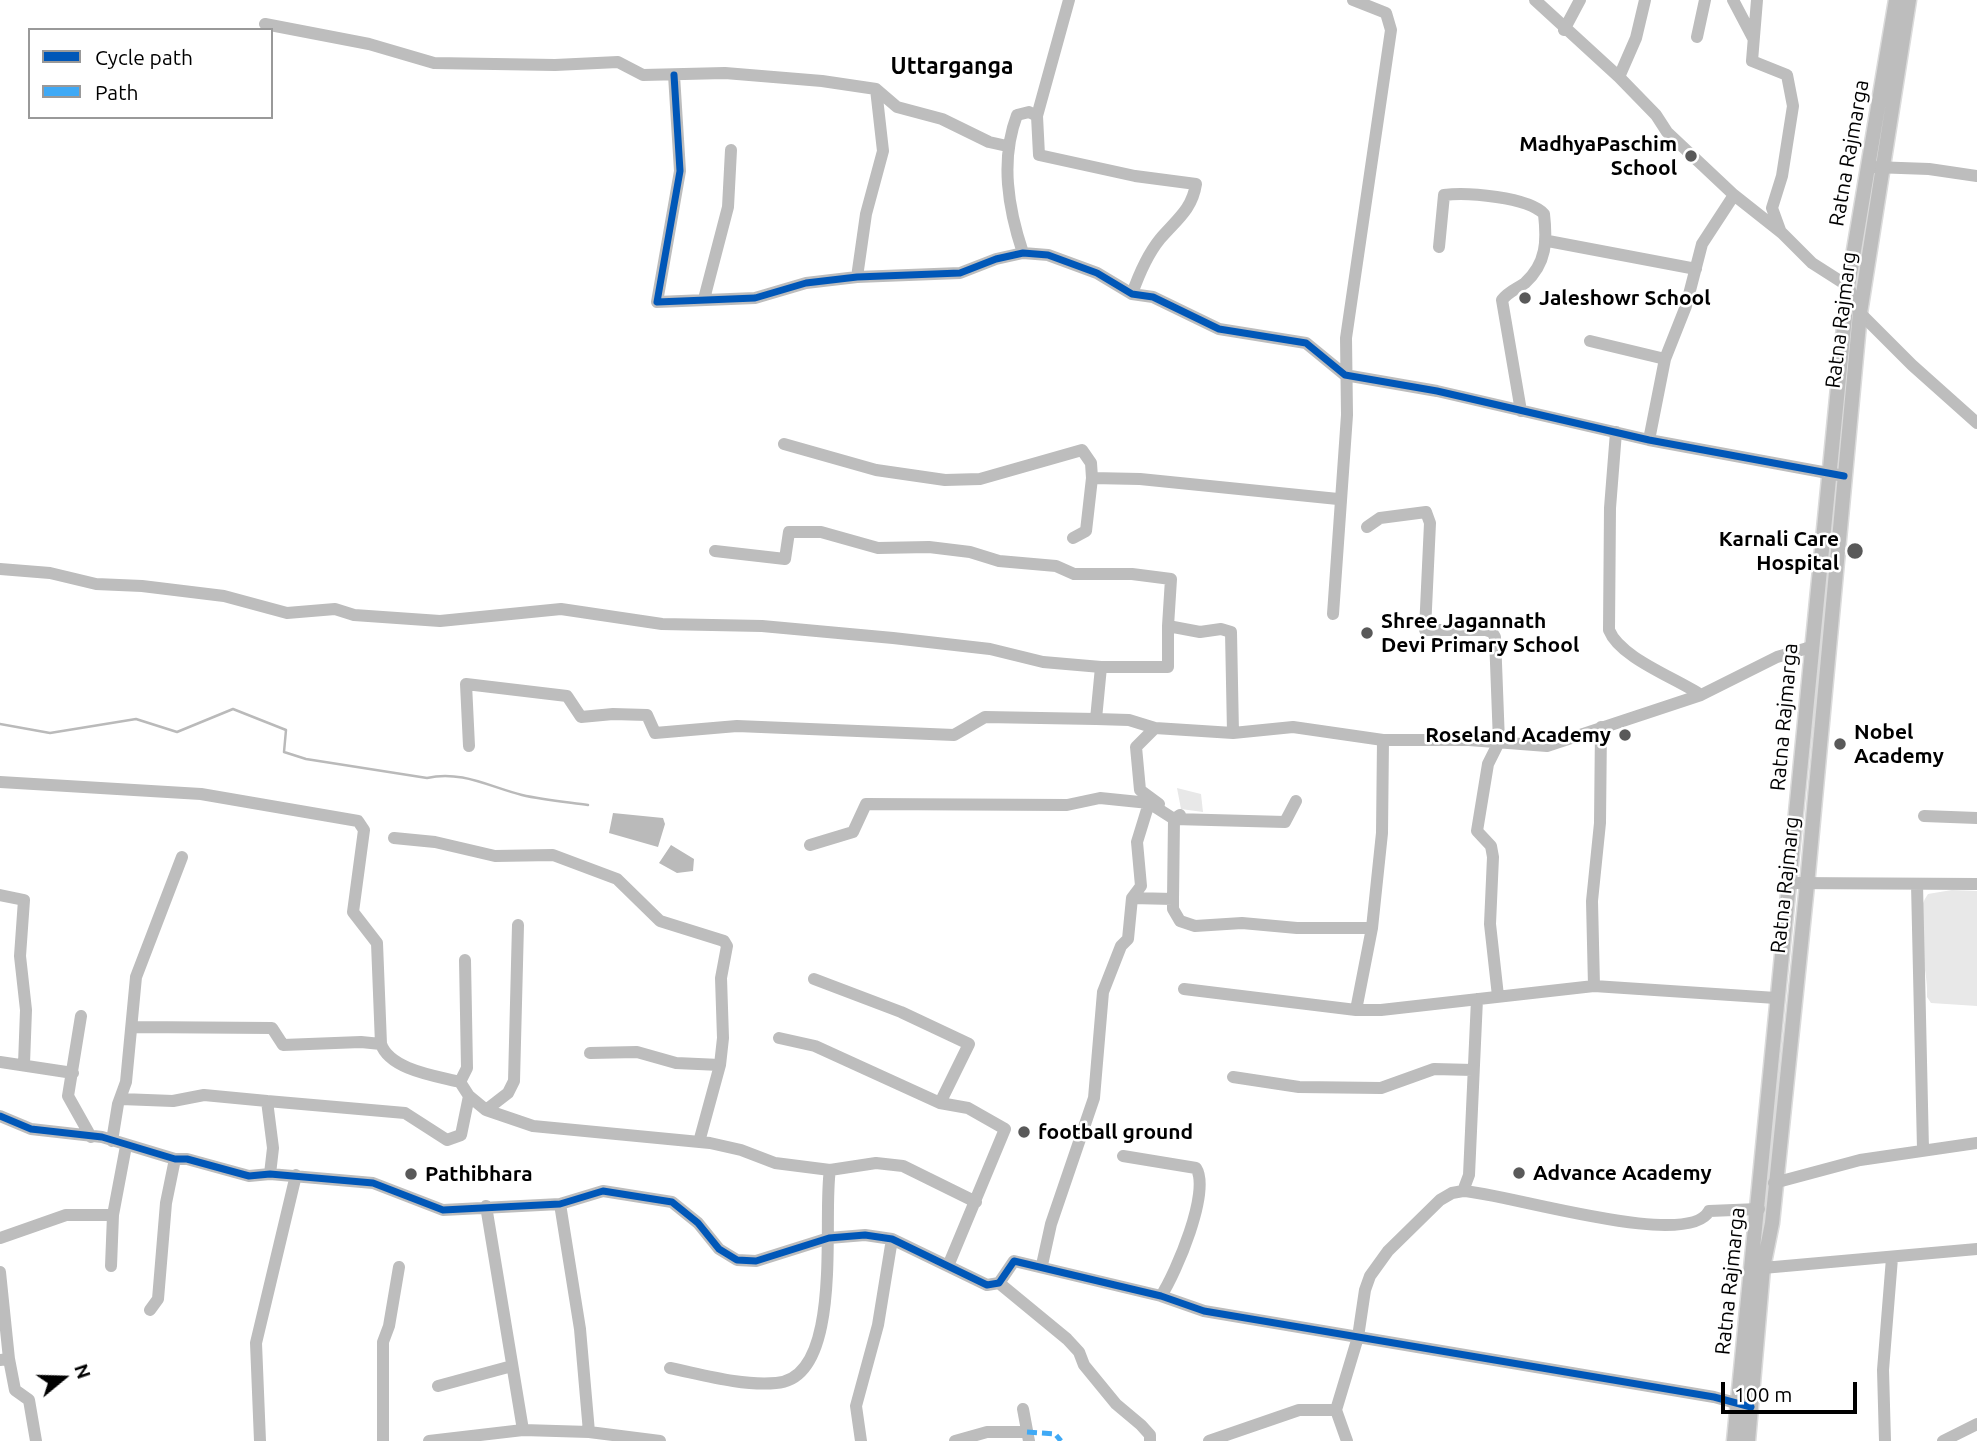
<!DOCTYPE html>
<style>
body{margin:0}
#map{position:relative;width:1977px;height:1441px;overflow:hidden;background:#fff;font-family:Ubuntu,sans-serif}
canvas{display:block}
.legend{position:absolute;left:28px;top:28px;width:245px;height:91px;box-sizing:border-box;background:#fff;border:2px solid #999;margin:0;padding:9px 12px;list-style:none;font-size:21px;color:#000}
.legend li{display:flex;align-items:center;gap:14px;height:35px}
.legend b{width:35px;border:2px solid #999}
.north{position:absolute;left:28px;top:1343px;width:70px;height:70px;-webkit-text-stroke:5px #fff;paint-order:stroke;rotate:71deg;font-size:19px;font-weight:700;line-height:28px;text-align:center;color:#000}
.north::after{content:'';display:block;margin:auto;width:24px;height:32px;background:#000;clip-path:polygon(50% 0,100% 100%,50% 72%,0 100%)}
.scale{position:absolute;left:1721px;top:1382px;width:136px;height:32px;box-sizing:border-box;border:4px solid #000;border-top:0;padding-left:9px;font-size:21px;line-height:24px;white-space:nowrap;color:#000;-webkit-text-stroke:5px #fff;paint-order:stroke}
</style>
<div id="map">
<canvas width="1977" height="1441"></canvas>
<ul class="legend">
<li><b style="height:9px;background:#0057b8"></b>Cycle path</li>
<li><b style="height:9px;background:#3fa9f5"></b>Path</li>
</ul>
<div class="north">N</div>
<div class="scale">100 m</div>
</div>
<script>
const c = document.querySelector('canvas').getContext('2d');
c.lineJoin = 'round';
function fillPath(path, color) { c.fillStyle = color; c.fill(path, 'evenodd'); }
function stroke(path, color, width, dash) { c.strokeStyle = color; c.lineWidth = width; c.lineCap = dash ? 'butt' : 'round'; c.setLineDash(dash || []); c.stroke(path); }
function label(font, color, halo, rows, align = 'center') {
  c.font = font + ' Ubuntu,sans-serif'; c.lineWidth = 5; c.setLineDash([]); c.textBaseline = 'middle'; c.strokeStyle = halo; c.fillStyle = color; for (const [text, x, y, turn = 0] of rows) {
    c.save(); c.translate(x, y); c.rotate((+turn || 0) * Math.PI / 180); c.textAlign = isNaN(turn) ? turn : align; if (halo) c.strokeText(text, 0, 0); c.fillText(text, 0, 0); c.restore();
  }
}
fillPath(new Path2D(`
 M1177 788 1201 794 1203 812 1181 809Z
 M1952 890 1977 891V1006L1931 1003 1927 997C1929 967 1909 919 1928 894Z`), '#e8e8e8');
fillPath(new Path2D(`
 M613 813 663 818 665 824 658 847 609 833Z
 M671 845 694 859 693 871 677 873 659 863Z`), '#bababa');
stroke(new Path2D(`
 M0 724 50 733 136 719 177 732 233 709 286 730 284 752 306 759 427 778C461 770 490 787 522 795 543 800 566 802 588 805`), '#bababa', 2.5);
const major = new Path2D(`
 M1734 1441 1848 286 1896 0
 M1748 1441 1763 1268 1772 1223 1807 885 1860 313 1909 0`);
stroke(major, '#dbdbdb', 17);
stroke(new Path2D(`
 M1535 0 1619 77 1656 115 1667 132 1734 195 1782 233 1812 263 1848 286 1860 313 1912 365 1977 423
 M1733 0 1753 38
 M1757 0 1752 61 1787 75 1793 106 1782 176 1772 208 1780 230
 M265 24 369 44 434 63 555 65 618 62 643 75 725 73 822 81 876 89 897 107 942 119 989 142 1007 146
 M1564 30 1580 0
 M1697 37 1705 0
 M674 75 680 171 657 302 755 298 806 283 857 277 960 273 996 259 1023 253 1048 255 1097 273 1132 294 1153 297 1219 329 1306 343 1345 375 1437 391 1649 440 1844 476
 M1619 77 1636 38 1645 0
 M1037 116 1039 155 1135 176 1196 184C1192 210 1176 220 1160 239 1147 255 1139 274 1132 294
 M1873 167 1929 169 1977 176
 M1548 241 1696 269
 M1439 247 1444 195C1467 192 1528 197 1544 214 1547 240 1547 263 1525 283 1517 289 1509 291 1502 300L1521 411
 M1023 253C1008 208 1000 160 1017 115L1029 112 1037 116 1069 0
 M857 277 866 214 883 151 876 89
 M704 299 728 207 731 150
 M1590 341 1665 359
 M1616 432 1610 508 1609 630C1620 658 1676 678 1701 695
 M1649 440 1665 359 1686 306 1702 244 1734 195
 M784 444 876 470 945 480 980 479 1082 450 1091 463 1092 478
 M1367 527 1380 518 1426 512 1430 523 1425 630H1486L1492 632 1495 637 1499 742 1488 764 1477 831 1491 846 1493 857 1490 924 1498 996
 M1073 538 1086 531 1092 478 1140 479 1338 499
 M715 551 785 559 789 532H821L878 548 929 547 970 552 999 561 1056 566 1074 574H1132L1171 579 1168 626
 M0 569 50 573 96 584 142 586 224 596 287 613 335 609 354 615 440 621 561 609 662 624 762 626 893 638 990 649 1043 662 1101 667
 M1333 614 1347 415 1346 338 1391 30 1386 13 1353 0
 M1096 719 1101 667H1168V626L1200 632 1221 629 1231 632 1233 733
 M1155 728 1136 747 1140 790 1159 804
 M469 746 466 684 567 696 581 717 613 714 647 715 655 733 737 726 954 735 985 717 1096 719 1129 720 1155 728 1233 733 1293 727 1383 740H1469L1547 746 1701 695 1777 657 1811 647
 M0 782 201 794 358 821 364 830 353 912 377 943 381 1044C390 1070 437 1076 460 1082L469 1096 486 1110 533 1126 710 1143 741 1150 775 1163 830 1170C822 1215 845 1379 776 1383 742 1386 704 1375 670 1368
 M1924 816 1977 818
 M394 838 435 842 495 856 553 855 617 879 660 921 724 941 727 946 721 978 723 1038 720 1065 699 1142
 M810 845 853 832 866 804 1067 805 1100 798 1149 803 1174 819 1285 822 1296 801
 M1789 883 1977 884
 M1917 884 1923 1149
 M0 895 24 900 20 956 26 1010 24 1064
 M1132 898 1141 886 1137 842 1149 803 1146 799
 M1173 899 1174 819 1180 815
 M1372 928 1382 833 1383 740
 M814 979 901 1012 969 1044 940 1103
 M1594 986 1592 901 1600 823 1601 727
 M1184 989 1356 1010
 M81 1016 68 1096 91 1137
 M132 1027 272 1028 283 1045 361 1042 381 1044
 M779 1038 815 1046 940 1103 968 1108 1005 1129 948 1266
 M590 1053 637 1052 676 1063 720 1065
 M0 1062 73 1073
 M1233 1077 1299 1087 1381 1088 1434 1069 1473 1070
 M460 1082 467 1068 465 960
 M121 1099 173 1101 204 1095 267 1101
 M486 1110 508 1093 514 1081 518 925
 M0 1116 31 1129 102 1137 175 1159H187L249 1176 270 1174 373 1183 443 1210 560 1204 603 1191 672 1202 698 1223 719 1249 737 1260 756 1261 829 1238 865 1235 892 1239 987 1285 999 1283 1014 1261 1161 1296 1204 1311 1714 1397 1747 1406
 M112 1141 118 1104 126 1082 136 977 182 857
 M1123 1156 1196 1168C1211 1191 1176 1273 1161 1296
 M830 1170 876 1163 903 1166 976 1202
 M270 1174 273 1148 267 1101 405 1113 447 1140 461 1135 469 1096
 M1774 1183 1860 1160 1977 1143
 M1463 1191C1505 1193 1688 1251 1709 1211L1759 1209
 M560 1204 580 1329 589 1432
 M486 1206 523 1430
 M0 1238 66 1215H113L126 1146
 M1042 1265 1051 1224 1094 1098 1103 992 1121 946 1128 939 1132 898 1173 899V909L1180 921 1195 926 1242 923 1297 928H1372L1356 1010H1381L1594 986 1776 998
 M111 1266 113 1215
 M1763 1268 1977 1249
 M0 1272 9 1359 0 1360
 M999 1283 1067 1339 1079 1352 1084 1365 1116 1404 1141 1425 1150 1435V1441
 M150 1310 158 1299 166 1203 175 1159
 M9 1359 15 1390 29 1400 36 1441
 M438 1386 512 1366
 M1023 1409 1029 1441
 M1336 1410 1347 1441
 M260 1441 256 1343 296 1175
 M383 1441V1342L389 1326 399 1267
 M429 1441 523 1430 589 1432 660 1441
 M861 1441 856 1406 878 1325 892 1239
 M955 1441 987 1432H1027
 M1209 1441 1299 1410H1336L1358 1337 1365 1290 1370 1276 1388 1251 1440 1200 1452 1193 1463 1191 1469 1175 1477 999
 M1885 1441 1883 1370 1892 1258
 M1943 1441 1977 1424`), '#bdbdbd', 12);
stroke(major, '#bdbdbd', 14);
stroke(new Path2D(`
 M1027 1432 1055 1434 1061 1441`), '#3fa9f5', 5, [10, 5]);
stroke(new Path2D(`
 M674 75 680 171 657 302 755 298 806 283 857 277 960 273 996 259 1023 253 1048 255 1097 273 1132 294 1153 297 1219 329 1306 343 1345 375 1437 391 1649 440 1844 476
 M0 1116 31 1129 102 1137 175 1159H187L249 1176 270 1174 373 1183 443 1210 560 1204 603 1191 672 1202 698 1223 719 1249 737 1260 756 1261 829 1238 865 1235 892 1239 987 1285 999 1283 1014 1261 1161 1296 1204 1311 1714 1397 1751 1407`), '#0057b8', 7);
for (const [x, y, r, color] of [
 [1691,156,7,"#595959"],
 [1525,298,7,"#595959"],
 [1855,551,9,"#595959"],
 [1367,633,7,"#595959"],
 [1625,735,7,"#595959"],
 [1840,744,7,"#595959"],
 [1024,1132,7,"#595959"],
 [1519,1173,7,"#595959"],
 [411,1174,7,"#595959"]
]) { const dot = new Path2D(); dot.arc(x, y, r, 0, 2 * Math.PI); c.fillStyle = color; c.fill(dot); stroke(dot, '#fff', 2.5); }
label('bold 21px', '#000', '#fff', [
 ["MadhyaPaschim",1677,144,"right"],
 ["School",1677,168,"right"],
 ["Jaleshowr School",1539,298],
 ["Karnali Care",1839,539,"right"],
 ["Hospital",1839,563,"right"],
 ["Shree Jagannath",1381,621],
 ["Devi Primary School",1381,645],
 ["Nobel",1854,732],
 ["Academy",1854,756],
 ["Roseland Academy",1611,735,"right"],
 ["football ground",1038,1132],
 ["Advance Academy",1533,1173],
 ["Pathibhara",425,1174]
], 'left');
label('21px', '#000', '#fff', [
 ["Ratna Rajmarga",1849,153,-80],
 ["Ratna Rajmarg",1841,320,-83],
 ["Ratna Rajmarga",1784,717,-85],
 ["Ratna Rajmarg",1785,885,-84],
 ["Ratna Rajmarga",1730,1281,-84]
]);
label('bold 23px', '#000', '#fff', [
 ["Uttarganga",952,66]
]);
</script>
